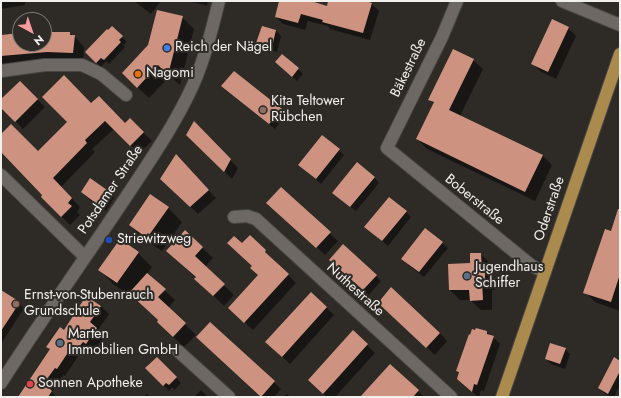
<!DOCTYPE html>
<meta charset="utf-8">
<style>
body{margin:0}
#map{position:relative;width:621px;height:398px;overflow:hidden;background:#2e2a26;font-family:Jost,sans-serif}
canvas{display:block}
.frame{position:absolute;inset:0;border:2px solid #f2f0ed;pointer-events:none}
.north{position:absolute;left:12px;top:12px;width:40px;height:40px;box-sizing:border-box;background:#2e2a26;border:1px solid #7c7976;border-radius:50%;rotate:140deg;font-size:11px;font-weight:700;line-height:16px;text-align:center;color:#f2f0ed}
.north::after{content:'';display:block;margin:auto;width:14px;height:18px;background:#f59b9e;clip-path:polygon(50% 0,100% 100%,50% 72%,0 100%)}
</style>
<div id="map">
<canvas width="621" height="398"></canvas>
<div class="frame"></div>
<div class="north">N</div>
</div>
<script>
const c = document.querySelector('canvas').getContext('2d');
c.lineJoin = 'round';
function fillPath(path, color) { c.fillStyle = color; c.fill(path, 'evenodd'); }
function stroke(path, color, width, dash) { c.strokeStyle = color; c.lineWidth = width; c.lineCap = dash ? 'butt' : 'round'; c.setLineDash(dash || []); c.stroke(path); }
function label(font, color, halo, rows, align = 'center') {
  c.font = font + ' Jost,sans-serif'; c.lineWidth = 4; c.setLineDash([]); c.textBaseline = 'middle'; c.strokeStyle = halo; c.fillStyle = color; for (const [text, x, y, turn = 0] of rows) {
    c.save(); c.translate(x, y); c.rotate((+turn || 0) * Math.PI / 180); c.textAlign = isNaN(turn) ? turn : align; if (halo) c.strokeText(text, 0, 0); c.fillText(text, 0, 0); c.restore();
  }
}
fillPath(new Path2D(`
 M1 1H25V5L1 9Z
 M134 1H160V2L151 14Z
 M190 1H208L207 6Z
 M280 1H307L328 7 329 1H362L372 4 379 11 370 40 330 29 328 26 308 21 305 30 283 24 276 17Z
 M182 17 194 29 180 85 170 76 149 98 134 84Z
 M262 27 276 31 281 36 277 52 263 48 258 43Z
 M112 28 127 42 123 45 125 47 109 64 106 61 101 67 91 57Z
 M568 28 576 36 556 79 540 71 532 63Z
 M44 33H69L74 36 84 47 83 63 1 68V36L20 34V44H44Z
 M473 60 483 69 460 116 543 156 552 165 535 201 427 149 417 139 434 104 430 100Z
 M281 67 298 69 303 74 297 81Z
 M20 82 45 107 23 129 1 107V101Z
 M223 86 281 109 286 114 275 129Z
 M91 104 125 124 130 120 152 141 139 153 114 129 92 149 95 152 61 187 80 207 77 212 80 215 70 225 42 197 44 195 1 151V135L38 152Z
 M195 123 238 168 232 179 188 135Z
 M322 136 344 155 321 184 299 165Z
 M183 164 216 198 198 214 161 178Z
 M374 177 379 183 356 211 339 198Z
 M281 188 338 241 325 255 276 210Z
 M106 190 114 198 106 211 90 200 82 192Z
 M168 208 182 222 162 251 144 239 130 225Z
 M406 212 411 217 388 246 366 227Z
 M620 219V311L595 302 585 292Z
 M426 229 448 248 424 277 407 264Z
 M185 232 213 258 205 267 234 295 224 306 178 261Z
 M250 236 296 283 253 330 237 315 259 275 253 267 242 244Z
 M138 253 152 267 147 274 175 300 168 308 196 335 184 347 169 333 159 321 132 295 131 296 113 284 100 270Z
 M481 254 491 264 492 279 495 282V290H492V310H481L470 300H460L450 290Z
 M335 265 376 276 381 281 369 295Z
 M1 291 19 303 24 308 1 344Z
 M311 293 334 315 290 364 274 349Z
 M86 297 101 306 109 314 98 330 104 337 94 351 91 350 85 356 81 352 65 376 63 375 52 392 56 397H19L51 350 48 347 64 331Z
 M387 310 440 333 447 341 435 355Z
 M353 331 375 353 335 397H327L317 388Z
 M487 332 500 344 484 391 481 390 479 397H478L466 386 460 373 457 371Z
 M204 344 274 382 281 389 274 397H262Z
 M565 349 570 354 565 369 551 364 546 359Z
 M157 358 181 383 174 390 172 387 169 391 147 368Z
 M620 362V385L614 397H611L604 393 599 388Z
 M201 390 208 397H194Z
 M418 391 424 397H362Z
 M147 394 150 397H144Z
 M287 394 290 397H284Z`), '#0007');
fillPath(new Path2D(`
 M279 1H311L327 6 328 1H366L372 3 363 33 322 22 323 20 301 14 298 23 275 17Z
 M157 10 183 16 168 75 158 65 137 88 122 73 148 45Z
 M552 19 569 27 548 72 531 64Z
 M112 26 123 36 119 40 121 42 104 60 101 58 96 63 85 52 107 29 108 30Z
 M262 26 276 30 272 47 256 43Z
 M44 32H70V35H75L73 53 47 52 1 56V35L20 33V44H44Z
 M453 49 474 59 449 110 543 155 525 192 416 139 434 102 428 100Z
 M282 54 299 68 292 77 275 62Z
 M234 71 282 109 269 124 221 86Z
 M64 75 91 103 99 96 125 123 130 118 144 132 130 146 105 121 85 140 87 143 53 178 72 198 68 203 72 206 61 217 41 197 42 195 1 152V134L11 124 38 151 67 122 42 97Z
 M20 81 38 99 15 122 1 108V99Z
 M194 121 231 159 224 172 186 135Z
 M322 135 340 149 316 179 298 165Z
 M176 154 209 190 190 207 160 179Z
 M357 162 375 177 350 207 332 193Z
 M90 178 107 190 97 204 81 192Z
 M281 187 331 232 316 248 266 203Z
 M150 194 169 207 147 238 129 225Z
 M389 197 407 211 382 241 364 227Z
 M618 209H620V274L611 302 583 293 605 229 611 231Z
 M425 228 443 242 419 272 401 259Z
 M185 230 203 247 195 256 225 284 213 296 194 279 196 277 166 251Z
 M250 235 266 250 265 252 289 274 244 323 228 308 258 275 250 268 252 266 227 243 234 236 242 243Z
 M120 239 139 252 117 283 98 270Z
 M343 244 377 275 363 290 329 260Z
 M470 253H481L482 271H485V280L482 281 483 300 470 301 469 290H449L448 264 470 263Z
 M147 273 166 289 158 297 186 323 173 337 157 322 158 320 129 293Z
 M391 287 440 333 426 348 378 303Z
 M1 290 20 302 1 331Z
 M311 292 327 307 282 357 265 342Z
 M86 296 101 306 90 322 97 328 86 344 83 342 77 349 73 345 57 369 55 368 44 383 52 391 48 397H18L50 349 46 347 60 327 64 330Z
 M210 322 275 381 261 397 196 337Z
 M476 328 487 331V334L494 336 477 385 474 384 472 392 457 379 459 372 456 371 469 334 470 335 472 329 475 330Z
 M353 330 368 344 323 394 308 380Z
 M550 343 566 348 560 364 545 359Z
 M157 357 177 377 169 385 166 383 163 386 145 368Z
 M614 357 620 361V371L608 394 598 388Z
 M390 364 419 390 413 397H360Z`), '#cd9380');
const minor = new Path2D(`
 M457 1 442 37 387 148 532 266 545 272
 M562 1 620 25
 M1 71 45 65H82L101 74 126 95
 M1 175 85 257
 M234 217 247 216 256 219 451 397
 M178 351 229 397
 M1 383C42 319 86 257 128 194 151 159 176 123 193 85 205 58 212 29 219 1`);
const major = new Path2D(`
 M502 397 620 54`);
stroke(minor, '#4b4844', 14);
stroke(major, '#4b4844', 14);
stroke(minor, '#6d6864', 12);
stroke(major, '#ab8a4e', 12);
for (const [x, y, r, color] of [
 [167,48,4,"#3f7fe0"],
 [138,74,4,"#e8710a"],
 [263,110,4,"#8d6e63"],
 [109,240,4,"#1a4fb4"],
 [467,276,4,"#5c6f8a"],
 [16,304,4,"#8d6e63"],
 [60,343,4,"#5c6f8a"],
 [30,384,4,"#e0444e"]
]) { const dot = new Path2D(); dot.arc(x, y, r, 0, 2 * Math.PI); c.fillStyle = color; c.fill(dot); stroke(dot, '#2e2a26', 1.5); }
label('14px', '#f2f0ed', '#2e2a26', [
 ["Reich der Nägel",175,48],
 ["Nagomi",146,74],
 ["Kita Teltower",271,102],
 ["Rübchen",271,118],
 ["Striewitzweg",117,240],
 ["Jugendhaus",475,268],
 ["Schiffer",475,284],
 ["Ernst-von-Stubenrauch",24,296],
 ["Grundschule",24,312],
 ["Marten",68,335],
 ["Immobilien GmbH",68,351],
 ["Sonnen Apotheke",38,384]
], 'left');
label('14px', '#f2f0ed', '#2e2a26', [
 ["Bäkestraße",409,68,-64],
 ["Potsdamer Straße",111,190,-56],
 ["Boberstraße",474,200,39],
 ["Oderstraße",550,209,-71],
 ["Nuthestraße",355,290,42]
]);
</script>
